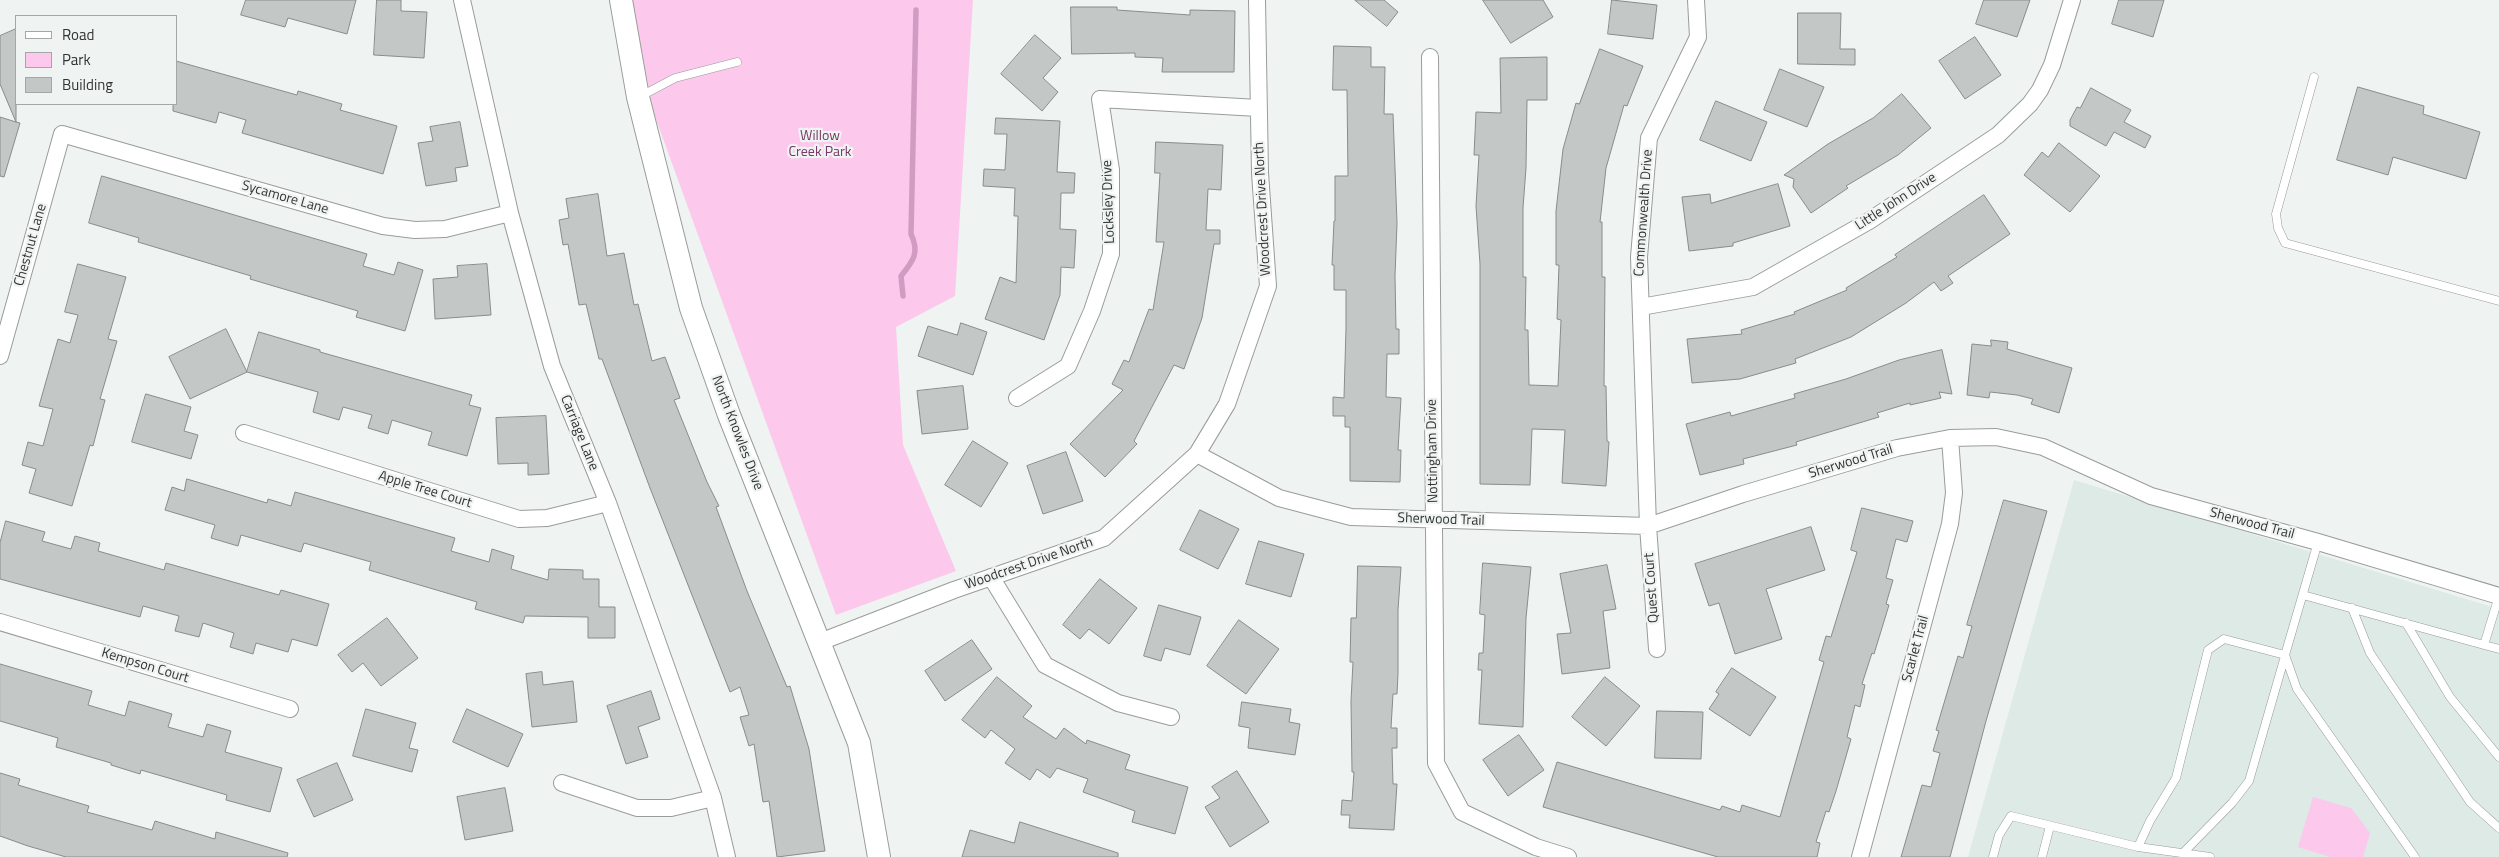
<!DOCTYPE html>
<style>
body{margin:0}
#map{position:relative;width:2499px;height:857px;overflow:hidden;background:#eff4f2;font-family:"Titillium Web",sans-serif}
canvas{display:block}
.legend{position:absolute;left:15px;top:15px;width:162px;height:90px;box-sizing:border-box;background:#eff4f2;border:1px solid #a3a7a6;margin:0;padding:6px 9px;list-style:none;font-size:15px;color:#323433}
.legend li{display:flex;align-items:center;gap:10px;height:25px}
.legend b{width:25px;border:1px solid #a3a7a6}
</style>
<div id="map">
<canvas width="2499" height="857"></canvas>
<ul class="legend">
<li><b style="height:6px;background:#fff"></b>Road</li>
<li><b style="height:14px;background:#fcc8ec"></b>Park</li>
<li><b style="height:14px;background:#c3c7c6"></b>Building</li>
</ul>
</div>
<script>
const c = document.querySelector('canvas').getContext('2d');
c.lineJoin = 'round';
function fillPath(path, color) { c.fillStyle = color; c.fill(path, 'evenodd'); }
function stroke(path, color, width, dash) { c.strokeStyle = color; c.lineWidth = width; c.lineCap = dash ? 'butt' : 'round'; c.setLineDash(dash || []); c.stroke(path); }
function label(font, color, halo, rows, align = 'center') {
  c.font = font + ' "Titillium Web",sans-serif'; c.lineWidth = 4.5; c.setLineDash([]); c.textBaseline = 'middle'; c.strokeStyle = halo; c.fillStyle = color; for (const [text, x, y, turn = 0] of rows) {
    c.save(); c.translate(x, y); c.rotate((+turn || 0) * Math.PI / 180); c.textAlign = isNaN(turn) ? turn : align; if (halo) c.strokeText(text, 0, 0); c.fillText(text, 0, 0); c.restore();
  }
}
fillPath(new Path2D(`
 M2074 480 2499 609V857H1968Z`), '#ddeae6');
fillPath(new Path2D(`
 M632 0H973L955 296 896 327 903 445 956 571 836 615 653 111Z
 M2313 797 2351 808 2370 833 2363 857H2330L2298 847Z`), '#fcc8ec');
stroke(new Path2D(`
 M903 296 901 276C913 261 920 253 911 234L916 10`), '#d29cc2', 5.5);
const building = new Path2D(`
 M246 0H356L347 34 288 18 285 27 241 15Z
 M377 0H401V11L427 12 424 58 374 55Z
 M1355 0H1384L1398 12 1387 26Z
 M1483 0H1543L1553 17 1511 43Z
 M1612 0 1657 5 1653 39 1608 34Z
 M1984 0H2030L2017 37 1976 24Z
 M2119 0H2164L2153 37 2112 24Z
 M1071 7H1117V10L1190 15V10L1235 11 1234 72H1162L1163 58 1135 57V53L1072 54Z
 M1798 13H1841L1840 49H1855V65L1798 64Z
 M16 29V122L20 123 4 177 0 176V117L16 122 0 84V36Z
 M1035 35 1061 58 1043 78 1058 92 1042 111 1001 74Z
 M1975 37 2001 75 1965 99 1939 61Z
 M1334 46 1371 47V67H1385L1384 114H1393L1397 223 1395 276 1396 329H1399V354H1387L1386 397 1401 398 1398 450H1401L1400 482 1350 481V427H1345V416H1333V397L1344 398 1346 328V290H1334V265H1332L1334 221H1335V176H1348L1347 90H1333Z
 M1600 49 1643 66 1627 106 1624 105 1606 168 1600 222H1602V277H1605L1604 386H1606L1607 441 1609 442 1606 486 1562 483 1565 430 1532 429 1530 485 1480 484V264L1476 206 1479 155H1474L1476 112 1501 113 1500 58 1547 57V100H1527L1526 168 1523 208V277H1526L1525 330H1528L1529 385 1558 386 1561 320 1557 319 1559 265H1556V211L1563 149 1576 103 1579 104Z
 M176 61 297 95 298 91 342 104 340 110 397 126 383 174 242 133 246 120 219 112 216 123 173 111V104H176Z
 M1780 69 1824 87 1807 127 1764 110Z
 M2358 87 2424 106 2423 114 2480 132 2466 179 2393 157 2388 175 2337 160Z
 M2091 88 2131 110 2124 122 2151 136 2145 148 2114 132 2106 146 2070 126V120L2077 107 2080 108Z
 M1902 94 1931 128 1898 155 1846 186 1848 188 1811 213 1793 187 1794 179 1784 175 1828 144 1873 118Z
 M1716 101 1767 122 1751 161 1700 140Z
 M996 118 1060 121 1057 172 1075 173 1074 193H1061L1060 229 1076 230 1074 268 1061 267 1060 295 1044 340 985 319 1000 277 1016 283 1018 216H1014L1015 188 983 186 984 169 1005 170 1007 134H995Z
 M460 122 468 166 455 168 457 181 426 186 418 143 433 141 430 127Z
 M1156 142 1223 145 1221 190 1208 189 1206 230H1220V244H1214L1202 318 1184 369 1174 365 1134 441 1137 444 1105 477 1070 444 1123 390 1112 384 1124 360 1129 362 1149 309 1153 310 1164 242H1156L1160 173H1155Z
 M2059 143 2100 176 2070 212 2024 175 2042 152 2048 157Z
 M102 176 367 254 363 266 394 275 398 262 423 270 405 331 356 317 358 311 250 279 251 276 138 242 139 238 89 223Z
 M1778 184 1790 226 1733 243V246L1689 251 1682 197 1710 194 1711 203Z
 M598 194 607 256 624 253 634 305 638 304 652 361 665 357 680 398 674 400 707 482 719 506 716 507 747 591 787 687 790 686 809 749 825 851 777 857 769 801 763 802 754 744 749 746 740 717 749 715 740 687 730 692 650 488 602 359H599L586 304 579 305 568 244 563 245 559 220 569 218 566 199Z
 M1984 195 2010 234 1948 276 1953 283 1941 291 1934 282 1906 303 1851 337 1795 359 1796 363 1740 379 1692 383 1687 339 1742 334 1741 330 1795 314 1794 312 1847 290 1846 288 1897 257 1895 255Z
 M78 264 126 277 108 339 117 341 100 399 105 400 93 446 90 445 72 506 29 493 36 469 22 465 28 442 43 446 53 409 39 406 58 339 70 343 78 315 65 312Z
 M487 264 491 315 435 319 433 279 458 277 457 266Z
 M961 323 987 332 973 375 918 356 928 326 957 335Z
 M226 329 247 372 190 399 169 357Z
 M259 332 320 350V352L472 395 469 405 481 408 467 456 428 445 432 432 392 420 388 434 368 428 372 415 343 407 339 420 313 412 318 392 247 372Z
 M1991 340 2008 342 2007 349 2072 368 2059 413 2031 404 2033 399 2017 395 1990 392 1989 398 1967 395 1972 344 1991 346Z
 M1942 350 1952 394 1939 392 1941 398 1910 405V403L1877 413 1879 417 1796 442 1797 445 1743 459 1744 464 1700 475 1686 424 1730 412 1731 416 1795 398 1794 394 1846 379 1899 360Z
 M963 386 968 429 922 434 917 391Z
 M146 394 191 407 184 431 198 435 191 459 132 442Z
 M546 416 549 474 528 475V463L498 464 496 418Z
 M973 441 1008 463 981 507 945 485Z
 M1066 452 1083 501 1043 514 1027 466Z
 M187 479 267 503 268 499 291 506 295 492 455 538 451 551 489 562 492 549 514 556 511 569 548 580 549 569 583 570V579H599V607H615V638H588V617L525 616 523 623 475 609 477 602 369 570 371 562 304 543 301 552 241 535 238 546 211 538 215 525 165 510 172 487 184 491Z
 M2004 500 2047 511 1986 721 1950 857H1901L1922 785 1931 787 1940 753 1933 751 1939 731 1936 730 1958 656 1963 658 1972 626 1967 625Z
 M1862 508 1913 521 1907 542 1896 539 1886 578 1893 580 1886 604 1889 605 1874 654 1872 653 1862 684 1865 685 1860 707 1855 705 1847 737 1851 739 1836 791 1829 812 1826 811 1816 842 1820 843 1817 857H1718L1543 807 1557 762 1720 810 1722 806 1740 812 1742 805 1780 817 1824 662 1819 660 1826 636 1831 637 1857 552 1851 550Z
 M1200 510 1239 529 1218 569 1180 550Z
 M6 521 45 532 42 541 71 549 75 536 100 543 98 551 164 570 166 563 279 595 281 590 329 604 317 646 292 639 288 652 256 643 253 654 230 647 234 633 203 623 199 637 175 631 179 616 143 606 140 617 0 579V543Z
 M1811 527 1825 570 1766 589 1782 639 1735 654 1719 603 1709 606 1695 564Z
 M1259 541 1304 554 1291 597 1246 584Z
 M1483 563 1531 567 1526 618 1523 727 1479 724 1482 670H1478L1479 653H1483L1485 615 1480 614Z
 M1607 565 1616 609 1603 611 1610 668 1562 674 1557 634 1571 633 1560 574Z
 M1358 566 1401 567 1398 610V674L1397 694H1393L1391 728H1397V748H1392L1393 784H1397L1394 830 1349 828 1350 815H1341L1342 800 1352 801 1354 772H1352L1351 701 1353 662H1350L1351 618H1356Z
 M1100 579 1137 608 1109 644 1089 629 1080 639 1063 625Z
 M1159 605 1201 617 1190 655 1165 648 1161 661 1144 656Z
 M387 618 418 658 381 686 363 663 352 672 338 655Z
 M1239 620 1279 649 1246 694 1207 666Z
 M972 640 992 669 945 701 925 671Z
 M0 664 92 691 88 705 125 716 129 701 172 714 168 727 203 737 207 724 231 731 225 752 282 768 270 812 226 800 227 795 141 770 140 774 111 765V763L56 747 58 738 0 721Z
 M1732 668 1776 697 1750 736 1709 709 1719 694 1716 692Z
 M542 672 543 685 573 681 577 722 532 727 526 674Z
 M997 677 1032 706 1023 717 1056 739 1064 728 1086 744 1087 740 1130 755 1125 769 1188 787 1175 834 1132 822 1135 811 1083 792 1088 779 1057 768 1050 778 1037 769 1030 780 1005 763 1015 749 991 730 985 738 962 720Z
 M1605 677 1640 706 1606 746 1572 717Z
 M651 691 660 719 638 727 648 757 626 764 607 706Z
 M1242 702 1291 709 1289 722 1300 724 1295 755 1248 748 1250 728 1239 726Z
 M366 709 416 723 409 748 418 750 412 772 353 756Z
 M467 709 523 734 508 767 453 742Z
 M1657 711 1703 712 1701 759 1655 758Z
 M1519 735 1544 770 1508 796 1483 760Z
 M337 763 353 800 314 817 297 780Z
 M1237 771 1269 822 1230 847 1205 807 1220 798 1212 787Z
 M0 773 20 779 18 785 89 806 87 812 152 830 155 821 215 839 216 832 288 853 287 857H66L28 846 0 836Z
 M505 788 513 831 465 840 457 797Z
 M1020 822 1118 853V857H962L970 830 1014 843Z`);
fillPath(building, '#c3c7c6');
stroke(building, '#888c8b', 1);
const lane = new Path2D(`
 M2314 77 2276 214 2278 228 2285 243 2499 301
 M641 96 675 78 737 62
 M2303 595 2484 645
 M2499 596 2484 645 2499 649
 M2352 608 2370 653 2470 802 2499 828
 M2406 623 2450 697 2499 757
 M2285 655 2297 689 2415 857
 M2138 847 2210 857
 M2183 853 2232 803 2249 781 2285 656
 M1993 857 1999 835 2011 816 2138 847 2150 821 2176 778 2208 650 2224 639 2285 655 2318 542
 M2042 857 2050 826`);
const street = new Path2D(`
 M462 0 510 213 552 366 608 503 713 798 727 857
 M1430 57 1436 763 1462 812 1536 847 1568 857
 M1641 307 1753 287 1869 221 1998 135 2030 104 2040 90 2052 65 2072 0
 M0 356 62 134 383 226 415 230 445 229 510 213
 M1017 398 1068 366 1092 311 1111 254V170L1100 99 1258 108
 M244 433 519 519 547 518 608 503
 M1197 454 1279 498 1351 517 1648 526 1743 494 1897 448 1950 438 1996 437 2043 447 2151 496 2318 542 2499 596
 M991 577 1045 665 1118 703 1171 717
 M0 622 290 709
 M820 642 954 590 1104 538 1197 454 1227 404 1268 286 1260 173 1257 0
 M1657 649 1648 526 1639 257 1649 138 1698 37 1696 0
 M562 783 637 808H671L713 798
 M1860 857 1950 524 1954 493 1950 438`);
const secondary = new Path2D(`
 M621 0 638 97 691 308 729 415 859 743 879 857`);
stroke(lane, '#989c9a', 9);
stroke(street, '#989c9a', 18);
stroke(secondary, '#989c9a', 24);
stroke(lane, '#fff', 8);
stroke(street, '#fff', 16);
stroke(secondary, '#fff', 22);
label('14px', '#793869', '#eff4f2', [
 ["Willow",820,137],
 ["Creek Park",820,153]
]);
label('14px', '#323433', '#eff4f2', [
 ["Sycamore Lane",285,198,16],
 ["Locksley Drive",1109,202,-92],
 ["Little John Drive",1896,202,-33],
 ["Woodcrest Drive North",1263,209,-93],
 ["Commonwealth Drive",1644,213,-86],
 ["Chestnut Lane",31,245,-74],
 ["Carriage Lane",579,433,68],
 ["North Knowles Drive",737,433,69],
 ["Nottingham Drive",1433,451,-91],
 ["Sherwood Trail",1851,462,-17],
 ["Apple Tree Court",425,490,17],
 ["Sherwood Trail",1441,520,2],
 ["Sherwood Trail",2252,524,15],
 ["Woodcrest Drive North",1029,564,-19],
 ["Quest Court",1652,588,-94],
 ["Scarlet Trail",1916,649,-75],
 ["Kempson Court",145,666,17]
]);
</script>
